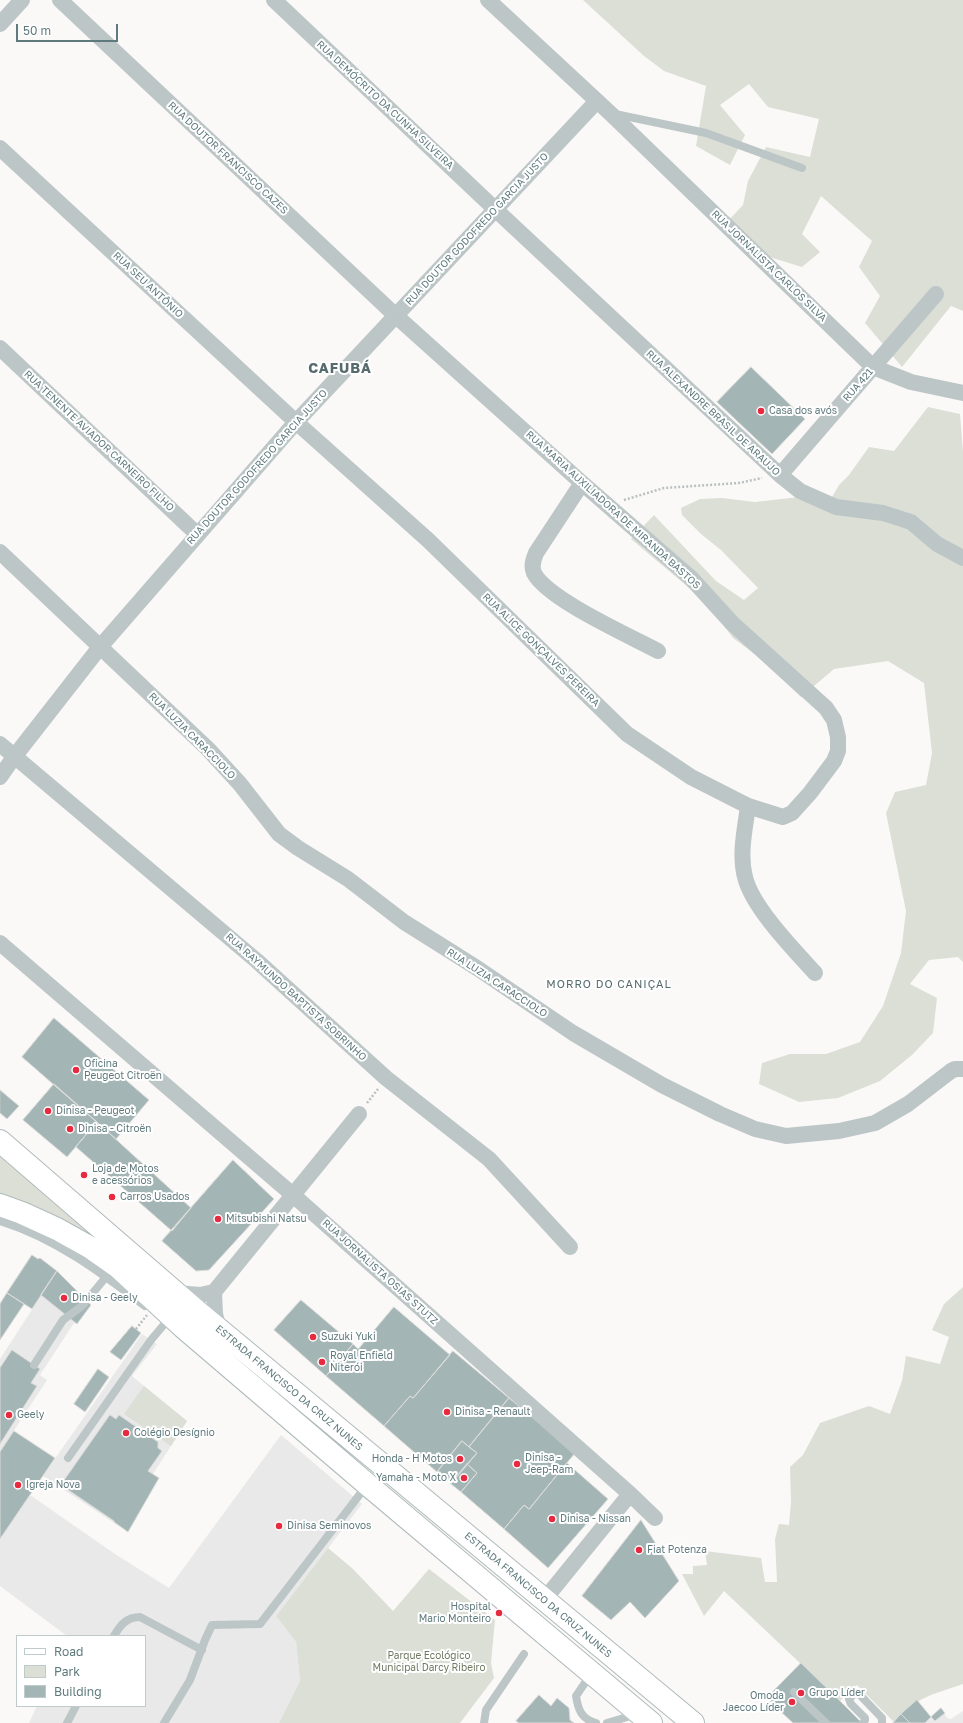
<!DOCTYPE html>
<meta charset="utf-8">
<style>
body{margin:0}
#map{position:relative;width:963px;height:1723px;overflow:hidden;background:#faf9f7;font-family:"Golos Text",sans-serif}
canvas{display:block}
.legend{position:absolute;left:16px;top:1635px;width:130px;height:72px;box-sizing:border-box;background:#fff;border:1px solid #bfcacb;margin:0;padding:5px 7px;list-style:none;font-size:12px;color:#5f7a7d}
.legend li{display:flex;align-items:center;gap:8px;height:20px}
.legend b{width:20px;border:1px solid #bfcacb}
.scale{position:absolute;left:16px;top:24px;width:102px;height:18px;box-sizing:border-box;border:2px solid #5f7a7d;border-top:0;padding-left:5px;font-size:12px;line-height:14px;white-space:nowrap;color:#5f7a7d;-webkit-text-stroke:3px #fff;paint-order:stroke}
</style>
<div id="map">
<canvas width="963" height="1723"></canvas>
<ul class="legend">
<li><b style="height:5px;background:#fff"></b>Road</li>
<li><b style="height:11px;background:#dcdfd6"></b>Park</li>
<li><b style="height:11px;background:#a4b5b5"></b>Building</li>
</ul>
<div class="scale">50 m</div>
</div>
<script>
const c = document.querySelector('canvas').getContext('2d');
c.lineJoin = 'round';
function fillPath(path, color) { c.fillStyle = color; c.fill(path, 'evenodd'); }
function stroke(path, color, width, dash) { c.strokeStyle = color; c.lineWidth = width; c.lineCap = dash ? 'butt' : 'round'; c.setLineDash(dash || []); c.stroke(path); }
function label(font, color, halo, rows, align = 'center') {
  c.font = font + ' "Golos Text",sans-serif'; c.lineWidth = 4; c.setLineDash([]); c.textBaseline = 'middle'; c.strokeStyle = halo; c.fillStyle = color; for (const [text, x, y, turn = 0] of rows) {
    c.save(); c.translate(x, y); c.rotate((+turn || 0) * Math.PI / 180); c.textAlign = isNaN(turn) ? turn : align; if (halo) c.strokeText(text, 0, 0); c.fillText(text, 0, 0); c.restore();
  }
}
fillPath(new Path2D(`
 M57 1271 91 1305 77 1324 74 1323 40 1375 47 1380 0 1452V1359Z
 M142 1334 157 1344 132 1376 187 1421 153 1474 159 1478 128 1532 43 1476Z
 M281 1435 362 1504 276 1616 296 1642 300 1681 279 1723H29L37 1706H145V1636H67L0 1586V1539L30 1495 115 1554 169 1588Z
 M917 1700 931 1717 941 1708 947 1718 951 1719 963 1711V1723H893L901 1714Z`), '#e8e9e8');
fillPath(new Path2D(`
 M583 0H963V311L951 306 902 367 865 323 880 296 859 267 872 241 821 196 802 234 820 252 802 267 763 255 726 223 743 205 748 181 766 147 810 157 819 119 768 107 749 84 720 105 745 135 730 165 696 146 706 86 664 71 644 56Z
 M928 407 960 414 963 452V962L958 957 929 960 910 984 937 998 933 1033 912 1055 880 1081 838 1098 799 1102 759 1084 762 1063 790 1054H826L860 1042 883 1006 901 953 906 911 886 813 895 792 926 785 932 753 924 683 888 661 834 669 801 697 756 655 733 638 707 603 631 539 654 515 716 581 744 600 758 588 721 550 701 534 682 515 681 508 700 499 722 498 755 502 799 497H832L839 485 849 475 869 447 894 451Z
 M0 1149 129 1263C88 1237 47 1208 0 1195Z
 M963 1287V1684C935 1694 914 1697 894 1722L857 1685 840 1701 724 1591 704 1616 682 1574H693V1566L707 1565 705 1551 761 1558 765 1582H777L775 1539 779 1524 789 1525 791 1502 790 1467 803 1455 820 1423 869 1406 890 1414 902 1381 906 1356 940 1364 949 1337 932 1330 944 1304Z
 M144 1386 187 1421 171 1446 124 1414Z
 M328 1548 353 1569 393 1611 429 1569 495 1620 491 1663 494 1678 460 1723H279L300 1681 296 1642 276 1616Z`), '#dcdfd6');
const building = new Path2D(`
 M751 367 805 419 772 454 717 402Z
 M54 1018 149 1100 116 1139 22 1057Z
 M54 1084 97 1122 67 1157 23 1120Z
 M0 1090 19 1106 7 1119 0 1113Z
 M97 1122 191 1208 172 1231 76 1147Z
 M233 1160 274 1199 209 1270 196 1271 162 1241Z
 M32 1255 38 1259 40 1258 57 1271 32 1309 7 1293Z
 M57 1271 91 1305 77 1324 41 1295Z
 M7 1293 24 1304 0 1340V1304Z
 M301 1300 353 1344 326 1376 274 1330Z
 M394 1307 450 1355 413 1398 410 1396 384 1426 326 1376 353 1344 358 1349Z
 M132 1326 141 1333 121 1360 110 1352Z
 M12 1350 40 1369 31 1383 37 1386 0 1444V1368Z
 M453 1351 509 1398 469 1447 462 1441 437 1472 384 1426 410 1396 413 1398Z
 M98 1369 109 1377 85 1412 74 1404Z
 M509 1398 575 1453 529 1509 524 1505 504 1529 461 1492 477 1473 467 1464 477 1453 469 1447Z
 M110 1415 116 1419 119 1415 158 1442V1448L162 1451 148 1471 159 1478 128 1532 114 1522V1521L61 1485Z
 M14 1431 55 1458 0 1539V1452Z
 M462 1441 477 1453 451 1484 437 1472Z
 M567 1463 608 1499 548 1568 504 1529 524 1505 529 1509Z
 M467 1464 477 1473 461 1492 451 1484Z
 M641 1520 679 1581 645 1618 630 1602 611 1620 582 1596Z
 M801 1663 840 1701 862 1723H793L764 1696 768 1692 770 1694Z
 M539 1695 551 1706 557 1698 569 1708 570 1720 574 1723H519L516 1721Z
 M917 1700 931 1717 925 1723H910L901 1714Z
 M941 1708 945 1713 935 1721 931 1717Z
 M901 1714 910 1723H893Z`);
fillPath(building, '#a4b5b5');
stroke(building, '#dbdbd9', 1);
const secondary = new Path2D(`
 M0 1141 198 1312 693 1723
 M0 1205 22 1213 57 1229 91 1248 118 1267 183 1327 368 1485 651 1723`);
stroke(secondary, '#b0bbbc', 24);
stroke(new Path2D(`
 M624 500 664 488 739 483 762 478
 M367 1103 378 1089
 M136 1329 147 1315`), '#bac0c1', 2.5, [2, 2]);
stroke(new Path2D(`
 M615 114 706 133 802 168
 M0 1221C55 1238 100 1272 145 1306
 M34 1365 63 1320 82 1306 106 1277
 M68 1458 151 1340 167 1321
 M114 1636C120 1625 127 1617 140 1617L202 1650
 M591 1674 576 1696C578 1709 581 1719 596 1723
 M794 1692 826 1723
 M67 1723 76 1706
 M164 1723 190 1680 205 1640 212 1625 260 1624 367 1485
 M484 1723 486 1710 524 1654
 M607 1723 637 1714
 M863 1723 865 1720V1718L851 1704 849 1699 854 1694H859L882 1718V1723`), '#bdc6c7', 8);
stroke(new Path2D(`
 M274 0 496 210 780 475 800 491 836 507 883 513 911 522 937 544 963 558
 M488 0 610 113 873 367 911 382 963 393
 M0 24 22 0
 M0 148 296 422 428 540 627 734 691 777 748 806 783 817 792 813 810 793 834 761 838 751V737L834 720 826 708 732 623 691 578 582 483 395 315 60 0
 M0 348 197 534
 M780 475 936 294
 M582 483 536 553C533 560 531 566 534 573 547 599 630 636 658 651
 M0 552 208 749 240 784 279 834 298 848 348 879 404 922 477 968 573 1033 662 1085 720 1114 755 1129 786 1136 839 1131 875 1123 908 1104 951 1071 955 1069H963
 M0 744 257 961 386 1078 489 1159 570 1247
 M0 777 14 757 100 647 296 422 597 101
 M748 806C745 829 739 854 745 877 752 907 794 950 815 973
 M0 943 293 1195 630 1494
 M214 1292 359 1114
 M176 1293 200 1295 214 1292 215 1314 219 1330
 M544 1600 630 1494 655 1518`), '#bdc6c7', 16);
stroke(secondary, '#fff', 22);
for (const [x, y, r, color] of [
 [761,411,4,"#e72a3f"],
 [76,1070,4,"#e72a3f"],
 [48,1111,4,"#e72a3f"],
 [70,1129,4,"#e72a3f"],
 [84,1175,4,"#e72a3f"],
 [112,1197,4,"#e72a3f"],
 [218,1219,4,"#e72a3f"],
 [64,1298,4,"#e72a3f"],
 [313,1337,4,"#e72a3f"],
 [322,1362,4,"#e72a3f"],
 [447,1412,4,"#e72a3f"],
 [9,1415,4,"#e72a3f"],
 [126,1433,4,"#e72a3f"],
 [460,1459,4,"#e72a3f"],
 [517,1464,4,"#e72a3f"],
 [464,1478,4,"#e72a3f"],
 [18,1485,4,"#e72a3f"],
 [552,1519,4,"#e72a3f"],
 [279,1526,4,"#e72a3f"],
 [639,1550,4,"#e72a3f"],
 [499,1613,4,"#e72a3f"],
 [801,1693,4,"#e72a3f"],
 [792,1702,4,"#e72a3f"]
]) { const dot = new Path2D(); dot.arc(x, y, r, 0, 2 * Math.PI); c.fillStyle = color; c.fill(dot); stroke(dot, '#fff', 1.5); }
label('10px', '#5f7a7d', '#fff', [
 ["RUA DEMÓCRITO DA CUNHA SILVEIRA",385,105,43],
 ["RUA DOUTOR FRANCISCO CAZES",228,158,43],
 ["RUA DOUTOR GODOFREDO GARCIA JUSTO",477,229,-47],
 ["RUA JORNALISTA CARLOS SILVA",769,266,44],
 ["RUA SEU ANTÔNIO",148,285,43],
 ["RUA 421",858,385,-49],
 ["RUA ALEXANDRE BRASIL DE ARAUJO",713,413,43],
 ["RUA TENENTE AVIADOR CARNEIRO FILHO",99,441,43],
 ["RUA DOUTOR GODOFREDO GARCIA JUSTO",257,467,-48],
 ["RUA MARIA AUXILIADORA DE MIRANDA BASTOS",613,510,42],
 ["RUA ALICE GONÇALVES PEREIRA",541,650,44],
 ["RUA LUZIA CARACCIOLO",192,736,45],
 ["RUA LUZIA CARACCIOLO",497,983,33],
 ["RUA RAYMUNDO BAPTISTA SOBRINHO",296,997,42],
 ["RUA JORNALISTA OSIAS STUTZ",380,1272,42],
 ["ESTRADA FRANCISCO DA CRUZ NUNES",289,1388,40],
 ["ESTRADA FRANCISCO DA CRUZ NUNES",538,1595,40]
]);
label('10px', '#5f7a7d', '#fff', [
 ["Casa dos avós",769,411],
 ["Oficina",84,1064],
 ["Peugeot Citroën",84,1076],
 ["Dinisa - Peugeot",56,1111],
 ["Dinisa - Citroën",78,1129],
 ["Loja de Motos",92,1169],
 ["e acessórios",92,1181],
 ["Carros Usados",120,1197],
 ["Mitsubishi Natsu",226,1219],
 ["Dinisa - Geely",72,1298],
 ["Suzuki Yuki",321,1337],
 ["Royal Enfield",330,1356],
 ["Niterói",330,1368],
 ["Dinisa - Renault",455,1412],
 ["Geely",17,1415],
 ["Colégio Desígnio",134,1433],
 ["Dinisa -",525,1458],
 ["Jeep-Ram",525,1470],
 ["Honda - H Motos",452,1459,"right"],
 ["Yamaha - Moto X",456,1478,"right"],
 ["Igreja Nova",26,1485],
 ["Dinisa - Nissan",560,1519],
 ["Dinisa Seminovos",287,1526],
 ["Fiat Potenza",647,1550],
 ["Hospital",491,1607,"right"],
 ["Mario Monteiro",491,1619,"right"],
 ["Grupo Líder",809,1693],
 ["Omoda",784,1696,"right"],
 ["Jaecoo Líder",784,1708,"right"]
], 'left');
label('10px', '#707a63', '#fff', [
 ["Parque Ecológico",429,1656],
 ["Municipal Darcy Ribeiro",429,1668]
]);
c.letterSpacing = '1px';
label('11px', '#566b6e', '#fff', [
 ["MORRO DO CANIÇAL",609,985]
]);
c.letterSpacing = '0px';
c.letterSpacing = '1px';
label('bold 14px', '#566b6e', '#fff', [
 ["CAFUBÁ",340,369]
]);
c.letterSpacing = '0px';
</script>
